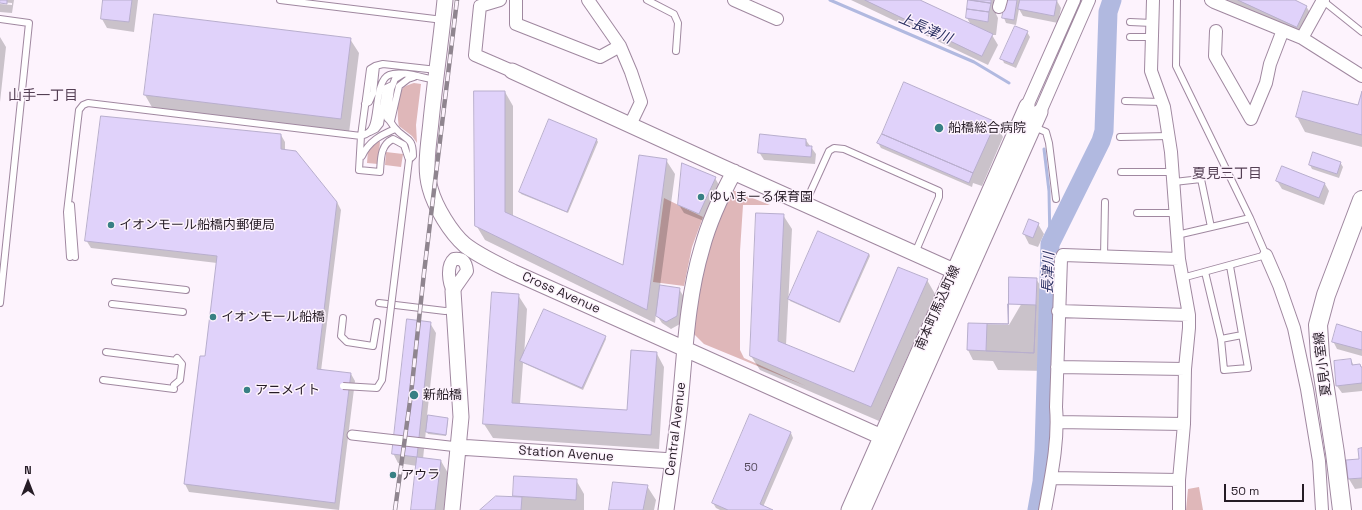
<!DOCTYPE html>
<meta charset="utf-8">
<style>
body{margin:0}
#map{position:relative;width:1362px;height:510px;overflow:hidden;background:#fdf3fd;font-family:"Space Grotesk",sans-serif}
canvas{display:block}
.north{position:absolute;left:8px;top:462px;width:40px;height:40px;-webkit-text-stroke:3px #fdf3fd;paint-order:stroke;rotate:0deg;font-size:11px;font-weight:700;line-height:16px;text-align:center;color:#261c26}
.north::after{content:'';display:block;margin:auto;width:14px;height:18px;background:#261c26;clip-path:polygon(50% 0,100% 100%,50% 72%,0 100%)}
.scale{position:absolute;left:1224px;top:484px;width:80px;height:18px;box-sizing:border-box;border:2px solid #261c26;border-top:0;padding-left:5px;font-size:12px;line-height:14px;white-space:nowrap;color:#261c26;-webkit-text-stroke:3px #fdf3fd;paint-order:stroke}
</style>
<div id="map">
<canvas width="1362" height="510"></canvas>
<div class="north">N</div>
<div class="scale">50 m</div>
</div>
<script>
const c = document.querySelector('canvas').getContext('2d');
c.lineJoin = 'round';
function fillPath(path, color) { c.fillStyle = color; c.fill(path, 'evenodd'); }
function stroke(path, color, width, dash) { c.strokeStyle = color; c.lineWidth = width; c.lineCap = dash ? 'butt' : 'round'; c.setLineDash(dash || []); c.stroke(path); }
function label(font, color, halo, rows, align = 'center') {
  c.font = font + ' "Space Grotesk","Noto Sans JP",sans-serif'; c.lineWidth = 3; c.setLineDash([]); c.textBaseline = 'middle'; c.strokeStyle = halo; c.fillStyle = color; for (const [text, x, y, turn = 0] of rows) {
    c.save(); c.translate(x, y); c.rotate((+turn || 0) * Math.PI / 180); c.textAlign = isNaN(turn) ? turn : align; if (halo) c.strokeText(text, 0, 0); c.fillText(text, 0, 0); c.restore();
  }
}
fillPath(new Path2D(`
 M414 83 421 84 416 125 417 143 412 136 399 126C397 117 397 93 404 87 407 85 411 84 414 83Z
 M379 141 380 142 378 164 367 163 368 150Z
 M386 152 403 154 401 167 385 165Z
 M730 189 770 205H743L740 251V350L744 358 806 386 704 344 692 332 706 252Z
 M664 198 703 217 692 247 684 286 653 282Z
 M1199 487 1203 510H1186L1188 489Z`), '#dfb7b9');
fillPath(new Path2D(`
 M0 0H14L12 13 0 12V4L12 5V3L0 2Z
 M104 0H138L134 32 107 28 102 19Z
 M851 0H918L971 25 967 18 969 0H995L997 4 996 14 998 18 996 35H992L998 45 988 65Z
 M1007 0H1020V1L1021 0 1057 1 1061 8 1058 23 1023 16 1019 9 1016 25 1006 23 1004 18Z
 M1223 0H1293L1306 6 1312 16 1302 36Z
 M1027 32 1030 37 1016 68 1004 63 1002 58Z
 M0 37 6 47 0 102Z
 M350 39 359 53 349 133 153 109 145 95Z
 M505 92 513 106V216L623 266 666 160 675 174 660 286 679 289 684 297 680 324 671 329 662 323 656 314 655 323 485 240 476 225Z
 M1304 92 1359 107 1362 95V147L1305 132 1297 117Z
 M995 122 1003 137 982 186 973 183 972 187 881 148 878 143Z
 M281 135 285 142V150L337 202 341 210 321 371 351 374 355 381 339 510 189 492 185 484 201 357H206L217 263 91 248 86 240Z
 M805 139 816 154 815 164 764 160 759 152Z
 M597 140 598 142 568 213 521 194 520 192Z
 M1340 162 1343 167 1339 178 1312 169 1310 165Z
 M1283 167 1325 184 1329 191 1324 205 1282 189 1277 181Z
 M715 178 719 185 704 221 684 213 679 205Z
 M783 215 792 229 786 345 855 373 927 280 935 294 879 421 760 370 751 356Z
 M1038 224 1044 234 1038 247 1029 244 1024 234Z
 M869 254 870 256 840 323 790 301 789 299Z
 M1036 279 1042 288 1041 315 1046 325 1045 371 998 370 993 361 973 360 968 350 969 324 1009 325Z
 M518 295 527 309 524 356 605 337 606 339 583 390 523 363 520 404 628 411 656 352 664 367 659 449 493 438 484 424Z
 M430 323 436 333 427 416 447 418 448 421 446 436 428 434 426 430 423 459 441 461 452 480 448 510H412L417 466 398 463 393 453Z
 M1362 333V356L1337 349 1333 341Z
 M1351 360 1354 366 1360 365 1362 368V391L1342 393 1337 386Z
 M791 433 793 438 763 507 770 510H720L716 508 713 503Z
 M1362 449V488L1355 489 1349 479 1360 460Z
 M576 480 584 494V510H482L515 497 514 496Z
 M647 486 656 500 654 510H610Z`), '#0003');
stroke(new Path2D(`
 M830 0 974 62 1009 83
 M1044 149 1049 191 1050 244`), '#b1b9e0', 3);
stroke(new Path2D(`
 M1037 510 1042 482 1044 450 1050 244 1101 141 1104 131 1108 12 1112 0`), '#b1b9e0', 19);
const building = new Path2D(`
 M0 0H7V4L0 3Z
 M103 0H132L129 22 101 19Z
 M865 0H920L993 34 982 56Z
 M968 0 991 3 989 12 967 9Z
 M971 0H991V3Z
 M1006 0H1017L1014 20 1002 18Z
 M1020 0H1057L1054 16 1018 9Z
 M1238 0H1295L1307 6 1297 27Z
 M967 9 989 12 988 22 966 18Z
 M154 14 351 38 341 119 144 95Z
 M1015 26 1028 31 1013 64 1000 59Z
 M904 82 996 122 973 173 882 134Z
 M474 91H505V212L623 265 639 155 667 159 647 310 475 226Z
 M1303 91 1358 105 1362 91V135L1296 117Z
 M101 116 281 134V149L296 151 337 202 317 369 351 373 335 503 184 484 200 356H205L217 256 85 241Z
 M549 119 597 139 567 212 519 192Z
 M760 134 806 139V146H812L811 157 758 153Z
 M882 134 973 173 969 183 877 143Z
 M1313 152 1341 162 1337 174 1309 165Z
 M682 163 716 177 699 214 678 205Z
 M1282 166 1325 183 1319 198 1276 181Z
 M756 213 784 214 778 341 854 372 898 267 928 279 871 407 750 356Z
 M1029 219 1039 223 1033 238 1023 234Z
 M818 231 869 254 839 322 788 299Z
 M1009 277 1037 278 1034 353 967 350 968 323 1008 324Z
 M660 285 680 288 677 316 666 322 656 316Z
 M492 292 519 294 512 403 627 410 631 350 657 352 651 435 483 424Z
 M1008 304 1036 305 1034 353 986 351 987 324H1008Z
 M544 309 606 336 582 388 520 361Z
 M407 319 431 322 417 457 392 454Z
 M1337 324 1362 332V350L1332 342Z
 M1351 359 1352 365 1360 364 1361 367H1362V383L1336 386 1334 361Z
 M750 414 791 432 760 504 773 510H728L712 503Z
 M428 415 448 418 446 435 426 432Z
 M1362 448V478L1348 479 1346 460 1359 459 1358 449Z
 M417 457 441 460 435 510H411Z
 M514 476 577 479 576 500 513 496Z
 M613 482 648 485 643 510H609Z
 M496 496 522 497 521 510H480Z`);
fillPath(building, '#e0d2fa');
stroke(building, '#b8aecd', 1);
const service = new Path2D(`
 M280 0 443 20
 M647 0 674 14 678 23 676 51
 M1177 0 1176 66 1250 218 1266 255 1182 278
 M1322 0 1362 32
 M0 19 29 23 0 303
 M1130 22 1152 23
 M1130 37H1152
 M403 74 395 79 391 89 387 118C391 121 392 125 395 128 405 141 413 135 413 156L409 160 404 145 393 139C380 145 381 159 380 172L359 170 361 136 370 69 375 66 383 64 437 70
 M1125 101 1162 102
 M365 104 369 102 373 93 376 66
 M391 121 399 86 408 79 414 77
 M1034 127 1046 132 1049 143 1056 199
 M370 132 376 129 380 124 386 88 392 85
 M1120 137 1169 136
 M362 156C369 141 381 135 395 129
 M1121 172H1173
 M1174 182 1201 179 1211 227
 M805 204 829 151 834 148 844 149 939 191V197L915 253
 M71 205 75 257
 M1137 213H1176
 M1177 235 1250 218
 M70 257 67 212 79 110 83 105 88 103 361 136C367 134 371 132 373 126 378 115 376 80 389 75 401 70 423 78 435 80
 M1104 257 1105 202
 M1205 272 1221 339 1224 370 1248 368 1230 266
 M115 282 186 290
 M379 303 445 311 454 310
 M112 304 183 312
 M343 318 341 336 347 342 373 346 377 322
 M1221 339 1242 335
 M106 352 177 361
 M103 380 174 389
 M174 385 180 380 182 364 177 358`);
const pedestrian = new Path2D(`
 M352 435 458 447`);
const minor = new Path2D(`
 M500 0 480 6 475 55 512 71
 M516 0V24L600 57 620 46
 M588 0 620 46 631 72 641 102 630 125
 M734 0 777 19
 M1153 0 1151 71 1164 107 1171 152 1179 259 1189 315V328L1185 369 1184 424 1179 480V510
 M1211 0 1214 2 1302 38 1362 76
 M999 7 1001 0
 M1216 31 1215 56 1251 119 1266 83 1270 64 1283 30
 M1302 38 1323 0
 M1027 106 1074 0
 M1040 112 1089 0
 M1266 255 1279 285 1294 328 1307 389 1319 461 1322 510
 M454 259C463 258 466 262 467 271L453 291C449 283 446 266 454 259Z
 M1058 311 1189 315
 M1057 367 1185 369
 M1057 422 1184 424
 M1051 478 1179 480
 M1045 510C1051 477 1059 441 1056 407L1061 259 1063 255 1179 259`);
const tertiary = new Path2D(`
 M445 0C441 41 435 81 431 121 429 143 424 167 430 188 435 207 451 233 465 245 479 256 497 264 513 272L893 442
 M512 71 722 167 954 271
 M458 447 673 461
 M452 510 461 417 453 291
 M666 510C671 475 676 440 680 404 685 352 687 298 702 248 709 222 721 196 734 172
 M849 510 1027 106
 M863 510 1040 112`);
const secondary = new Path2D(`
 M1342 510 1335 453 1320 356 1318 325 1326 295 1362 200`);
stroke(service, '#a088a0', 8);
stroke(pedestrian, '#a088a0', 11);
stroke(minor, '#a088a0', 14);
stroke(tertiary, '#a088a0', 17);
stroke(secondary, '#a088a0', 20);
stroke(service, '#fff', 6);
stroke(pedestrian, '#fff', 9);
stroke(minor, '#fff', 12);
stroke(tertiary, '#fff', 15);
stroke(secondary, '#fff', 18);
const rail = new Path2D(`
 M395 510 411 394 424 273 457 0`);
stroke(rail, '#8f858f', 4.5);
stroke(rail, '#fdf3fd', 3, [9]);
const serviceBridge = new Path2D(`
 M343 386 377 388 382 380 409 160`);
stroke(serviceBridge, '#a088a0', 8, []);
stroke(serviceBridge, '#fff', 6);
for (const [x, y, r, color] of [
 [939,128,5,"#388084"],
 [701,197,4,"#388084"],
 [111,225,4,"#388084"],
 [213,317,4,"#388084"],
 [247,390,4,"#388084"],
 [414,395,5,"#388084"],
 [393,475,4,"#388084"]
]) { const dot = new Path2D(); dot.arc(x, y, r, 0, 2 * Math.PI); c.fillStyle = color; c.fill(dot); stroke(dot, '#fdf3fd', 1.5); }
label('11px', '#544a5b', null, [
 ["50",751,468]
]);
label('13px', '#261c26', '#fdf3fd', [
 ["船橋総合病院",948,128],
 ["ゆいまーる保育園",709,197],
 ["イオンモール船橋内郵便局",119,225],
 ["イオンモール船橋",221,317],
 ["アニメイト",255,390],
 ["新船橋",423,395],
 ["アウラ",401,475]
], 'left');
label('13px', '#261c26', '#fdf3fd', [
 ["Cross Avenue",561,293,24],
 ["南本町馬込町線",938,308,-66],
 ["夏見小室線",1323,364,-97],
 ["Central Avenue",676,429,-83],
 ["Station Avenue",566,454,4]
]);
label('italic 14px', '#2a3062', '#fdf3fd', [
 ["上長津川",925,29,23],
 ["長津川",1049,273,-88]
]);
label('14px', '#543f54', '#fdf3fd', [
 ["山手一丁目",43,96],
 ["夏見三丁目",1227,174]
]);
</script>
